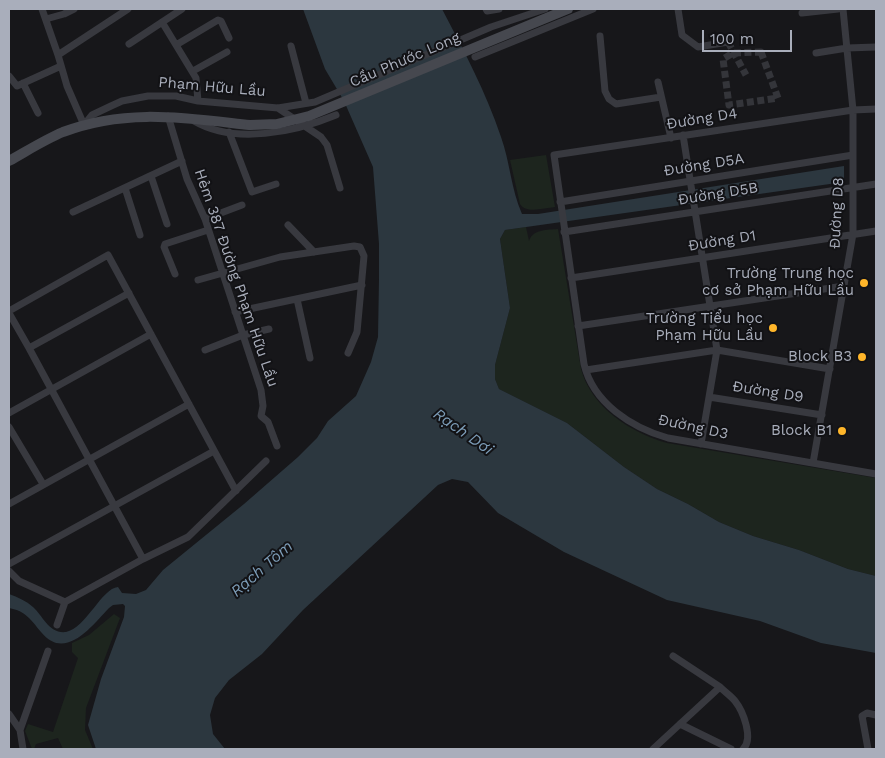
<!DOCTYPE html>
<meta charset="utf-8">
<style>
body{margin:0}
#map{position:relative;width:885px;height:758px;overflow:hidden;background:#17171a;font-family:"Work Sans",sans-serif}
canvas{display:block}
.frame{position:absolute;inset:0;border:10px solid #a9aebb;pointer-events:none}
.scale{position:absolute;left:702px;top:30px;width:90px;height:22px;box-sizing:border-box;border:2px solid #a9aebb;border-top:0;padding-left:6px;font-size:15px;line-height:18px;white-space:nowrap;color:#a9aebb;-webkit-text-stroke:4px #121215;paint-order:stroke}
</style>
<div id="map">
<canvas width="885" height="758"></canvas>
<div class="frame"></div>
<div class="scale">100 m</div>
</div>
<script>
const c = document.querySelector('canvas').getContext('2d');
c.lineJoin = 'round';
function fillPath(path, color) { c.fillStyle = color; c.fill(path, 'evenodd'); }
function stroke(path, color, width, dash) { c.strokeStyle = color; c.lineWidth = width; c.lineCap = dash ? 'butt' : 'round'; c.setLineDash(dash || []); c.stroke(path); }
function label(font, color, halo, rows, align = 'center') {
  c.font = font + ' "Work Sans",sans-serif'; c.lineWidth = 4; c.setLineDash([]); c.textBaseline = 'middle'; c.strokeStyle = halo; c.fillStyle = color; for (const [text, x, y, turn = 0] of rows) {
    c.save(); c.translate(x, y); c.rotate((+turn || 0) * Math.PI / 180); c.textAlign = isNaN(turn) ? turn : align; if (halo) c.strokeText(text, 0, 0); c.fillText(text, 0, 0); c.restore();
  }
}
fillPath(new Path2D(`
 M546 155 555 207C544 208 526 214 520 204L510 160Z
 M526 227 529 241C533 229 547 230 558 229L581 369C591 407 631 433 667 443L876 478V576L848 569 799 550 753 536 719 522 688 504 657 489 624 467 567 423 499 389 495 379V365L510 308 500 239 505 230Z
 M114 614 120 618 86 708 85 730 93 749H63L58 738 36 744 34 749H32L25 731 28 724 53 732 78 658 72 652V643L89 635Z`), '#1d251e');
fillPath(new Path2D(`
 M303 9H442C464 51 486 92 501 137 510 162 511 189 522 214H538L844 166V182L505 230 500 239 510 308 495 365V379L499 389 567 423 624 467 657 489 688 504 719 522 753 536 799 550 848 569 876 576V653L821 643 760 621 667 600 564 552 498 513 468 482 452 479 438 485 303 610 262 654 229 680 215 698 210 715 213 734 225 749H96L88 725 101 679 124 617 125 606 123 604 113 605 109 608C92 626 65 662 41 632 31 620 26 611 9 608V594C18 597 26 601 33 607 43 616 49 634 66 632 86 628 102 588 118 587L122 593 136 594 146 590 163 570 244 504 298 457 317 438 328 421 356 396 371 362 378 337 379 279V244L373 167 344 101 325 69Z`), '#2c373f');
stroke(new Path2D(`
 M728 42 746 75
 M761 52 778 98 729 105 723 59 733 53Z`), '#34353a', 7, [7, 3.5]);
stroke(new Path2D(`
 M42 9 58 55 67 86 84 125
 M486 9 487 11 499 9
 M678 9 682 35 698 47 728 42
 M802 13 838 9
 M46 19 64 14 74 9
 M162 22 196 78 198 101
 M600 36 605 91 609 99 616 104 661 97
 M129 44 182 9
 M176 45 218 20 221 21 229 38
 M291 46 306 103
 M816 53 847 48 876 47
 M58 55 128 9
 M475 57 593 9
 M193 71 227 52
 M9 76 17 86 61 66
 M658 82 671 138
 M23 83 38 113
 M278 108 321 137 327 145 340 188
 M876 109 853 110 554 155 584 364C593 403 632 428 668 438L876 474
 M168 116 187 179 205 219 261 390 263 406 261 416 268 422 277 446
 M194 121C235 145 295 132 336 115
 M84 125 92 115 111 106 122 101 148 96H176L198 101 278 108 315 102 491 27 545 9
 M229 132 252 192 276 184
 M683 135 717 350 701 444
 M151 176 167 224
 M125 188 140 235
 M560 202 853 155
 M73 212 182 161
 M205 219 242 205
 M288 225 314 252
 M564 232 876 184
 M175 274 164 247 165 244 208 230
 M571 278 876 231
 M198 280 280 257 354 246 360 247 364 256 357 332 348 353
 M297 299 310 358
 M9 311 108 255 236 491
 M235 312 362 285
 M9 313 29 348 143 559
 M578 326 844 286
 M29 348 129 293
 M205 350 243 335 269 329
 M586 370 717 350 830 369
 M709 397 822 415
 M9 413 151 334
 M9 427 43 484
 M813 463 853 234V110L843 9
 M9 504 189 404
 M9 564 214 451
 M9 571 19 581 65 602
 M57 625 65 602 143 559 188 537 266 461
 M720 687C725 692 731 696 735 701 743 711 754 739 743 749
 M9 714 20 730
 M680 724 731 749
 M23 749 20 730 48 651
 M653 749 720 687 673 656
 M868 749 862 716 867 713 876 715`), '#38393f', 7);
stroke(new Path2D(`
 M9 161C27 151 44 140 63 132 126 108 185 118 250 125`), '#46484f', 10);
stroke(new Path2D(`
 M250 125 277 124 309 116 568 9`), '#46484f', 10);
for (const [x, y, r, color] of [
 [864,283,5,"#ffb62a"],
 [773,328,5,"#ffb62a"],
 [862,357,5,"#ffb62a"],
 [842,431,5,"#ffb62a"]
]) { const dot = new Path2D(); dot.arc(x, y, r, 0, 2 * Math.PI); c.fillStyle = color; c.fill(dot); stroke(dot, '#121215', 2); }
label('15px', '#a9aebb', '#121215', [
 ["Cầu Phước Long",405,60,-23],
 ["Phạm Hữu Lầu",212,87,5],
 ["Đường D4",702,119,-9],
 ["Đường D5A",704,165,-9],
 ["Đường D5B",718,194,-9],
 ["Đường D8",837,213,-87],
 ["Đường D1",722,241,-9],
 ["Hẻm 387 Đường Phạm Hữu Lầu",236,278,71],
 ["Đường D9",768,392,9],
 ["Đường D3",693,427,12]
]);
label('15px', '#a9aebb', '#121215', [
 ["Trường Trung học",854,274],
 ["cơ sở Phạm Hữu Lầu",854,291],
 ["Trường Tiểu học",763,319],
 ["Phạm Hữu Lầu",763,336],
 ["Block B3",852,357],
 ["Block B1",832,431]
], 'right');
label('italic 16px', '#7d9db8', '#121215', [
 ["Rạch Dơi",463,432,35],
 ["Rạch Tôm",262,569,-41]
]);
</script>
